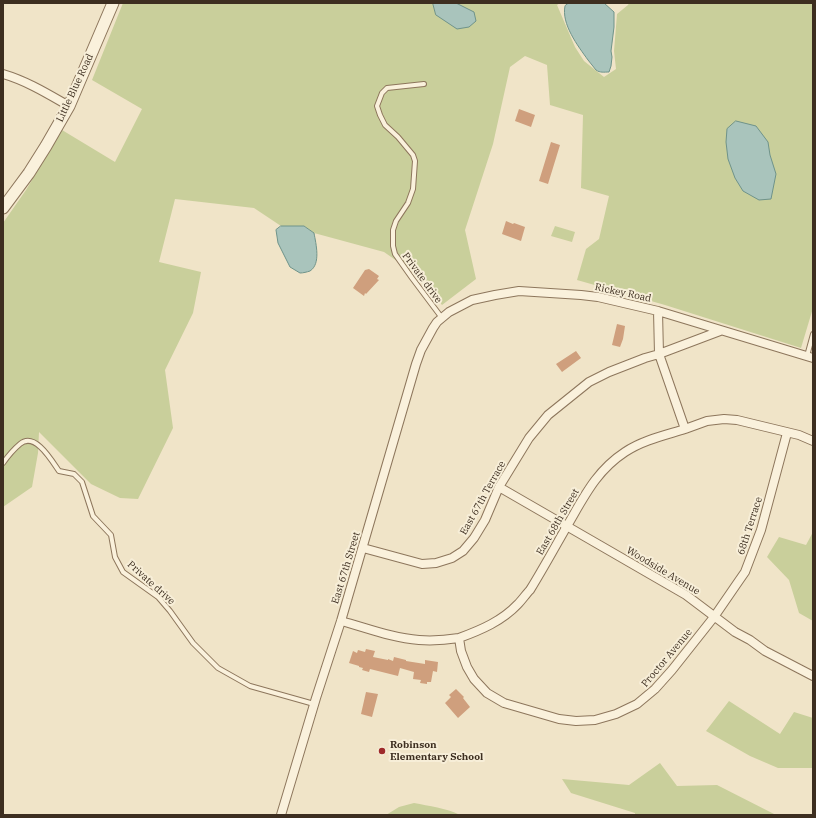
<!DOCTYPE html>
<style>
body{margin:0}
#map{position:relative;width:816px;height:818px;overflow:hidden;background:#f0e4c8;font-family:"IBM Plex Serif",serif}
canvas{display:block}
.frame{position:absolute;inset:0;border:4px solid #3d2e20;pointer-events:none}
</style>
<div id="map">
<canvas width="816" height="818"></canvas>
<div class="frame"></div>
</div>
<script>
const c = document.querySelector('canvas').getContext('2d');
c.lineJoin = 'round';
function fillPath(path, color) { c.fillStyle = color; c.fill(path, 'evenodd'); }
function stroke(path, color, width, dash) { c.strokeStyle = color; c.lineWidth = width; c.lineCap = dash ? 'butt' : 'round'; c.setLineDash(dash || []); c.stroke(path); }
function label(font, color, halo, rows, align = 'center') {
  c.font = font + ' "IBM Plex Serif",serif'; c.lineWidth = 4; c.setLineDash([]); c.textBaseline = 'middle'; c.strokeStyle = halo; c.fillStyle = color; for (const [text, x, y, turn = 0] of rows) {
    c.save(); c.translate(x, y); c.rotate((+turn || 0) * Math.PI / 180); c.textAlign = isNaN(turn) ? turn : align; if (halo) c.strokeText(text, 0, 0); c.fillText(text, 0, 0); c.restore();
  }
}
fillPath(new Path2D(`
 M123 3H560L557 5 575 47 584 61 604 77 616 69 614 51 617 14 628 5 629 3H813V308L801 348 665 305 577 280 586 249 599 239 609 196 581 188 583 115 550 105 547 65 525 56 510 67 493 144 465 230 476 279 442 305 420 277 384 252 314 233 304 226H281L254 208 175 199 159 262 201 272 193 313 165 370 173 428 138 499 120 498 91 484 39 432 38 453 32 487 3 507V223L26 190 62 130 115 162 142 109 92 80Z
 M555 226 575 232 572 242 551 236Z
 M813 532V621L799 613 789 580 767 557 779 537 806 545Z
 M729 701 780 734 794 712 813 718V768H778L750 756 706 731Z
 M660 763 677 786 717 785 776 815H635V813L571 793 562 779 629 785Z
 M414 803C429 806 446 808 460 815H386L399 807Z`), '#c9cf9b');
const water = new Path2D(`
 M433 3H456L474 12 476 21 469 27 457 29 436 15Z
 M569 3H604L614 12V27L611 51 612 57 611 66 609 72C604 72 600 73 596 70 593 67 591 63 588 60 578 46 561 24 565 6Z
 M736 121 756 126 768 142 770 155 776 174 771 199 759 200 743 191 735 178 728 159 726 142 727 129Z
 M281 226H304L314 233C316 244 321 264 310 271 307 272 303 273 300 273L290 267 278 243 276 230Z`);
fillPath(water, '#a9c4bc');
stroke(water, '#6f938a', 1);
fillPath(new Path2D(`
 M519 109 535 115 531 127 515 121Z
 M551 142 560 145 548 184 539 181Z
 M506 221 513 224 514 223 525 227 521 241 502 234Z
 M369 269 379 276 377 279 379 280 366 294 365 293 364 296 353 288 365 270Z
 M617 324 625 326 623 339 620 347 612 345Z
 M576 351 581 358 562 372 556 364Z
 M366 649 375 651 373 657 388 660V659L393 661 394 657 406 660V661L425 664V660L438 662 437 672 433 671 431 682H427V684L420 683 421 680 413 679 414 672 400 668 398 676 370 669 369 672 362 670 363 668 359 667V666L349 663 353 651 357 653 358 650 365 652Z
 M456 689 464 697 463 698 470 707 458 718 445 703 451 697 449 695Z
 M366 692 378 694 372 717 361 714Z`), '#cf9f7d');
const service = new Path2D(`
 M424 84 387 88 382 93 377 106 380 115 385 125 398 137 413 155 415 161 413 189 408 203 396 221 393 230V246L395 254 412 278 442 318
 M807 356 813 334
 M3 463C8 456 14 449 20 444 35 431 52 461 59 471L74 474 82 482 93 516 111 535 115 557 123 572 158 597 170 611 193 643 218 668 250 686 314 704`);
const minor = new Path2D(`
 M3 74C27 81 48 94 69 106
 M658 311 659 354 685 429 707 421 724 419 737 420 799 435 813 441
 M499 487 686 595 735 632 750 640 765 651 813 676
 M363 548 422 564 436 563 452 558 463 551 474 538 485 520 499 487 529 438 548 415 589 382 609 372 645 358 659 354 720 331
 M341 621C367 628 392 638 419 640 432 641 446 640 459 638L461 651 467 667 474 679 487 693 504 703 559 719 576 721 595 720 616 714 637 704 655 689 672 670 714 617 736 585 745 572 761 530 787 433
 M459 638C481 630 502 621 518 604 522 600 526 594 530 590 543 569 555 547 567 526 584 497 596 471 625 452 643 440 666 435 685 429
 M281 815 316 698 341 621 416 364 421 350 433 328 437 322 449 312 472 300 495 295 519 291 581 295 598 297 658 311 813 358`);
const tertiary = new Path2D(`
 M3 208 29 173 46 146 69 106 113 3`);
stroke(service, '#8d765c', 6);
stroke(minor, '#8d765c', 10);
stroke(tertiary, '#8d765c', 13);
stroke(service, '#faf1dc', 4);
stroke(minor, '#faf1dc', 8);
stroke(tertiary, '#faf1dc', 11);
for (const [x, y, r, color] of [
 [382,751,4,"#9e2a2b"]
]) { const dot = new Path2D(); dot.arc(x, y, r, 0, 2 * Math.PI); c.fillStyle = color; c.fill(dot); stroke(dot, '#f7eed8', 1.5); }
label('10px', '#3d2e20', '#f7eed8', [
 ["Little Blue Road",75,88,-65],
 ["Private drive",422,278,54],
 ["Rickey Road",623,293,12],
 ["East 67th Terrace",483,498,-61],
 ["East 68th Street",558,522,-60],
 ["68th Terrace",750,526,-72],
 ["East 67th Street",346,568,-73],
 ["Woodside Avenue",663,571,31],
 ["Private drive",151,583,42],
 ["Proctor Avenue",667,658,-50]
]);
label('bold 10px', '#3d2e20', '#f7eed8', [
 ["Robinson",390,745],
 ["Elementary School",390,757]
], 'left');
</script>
